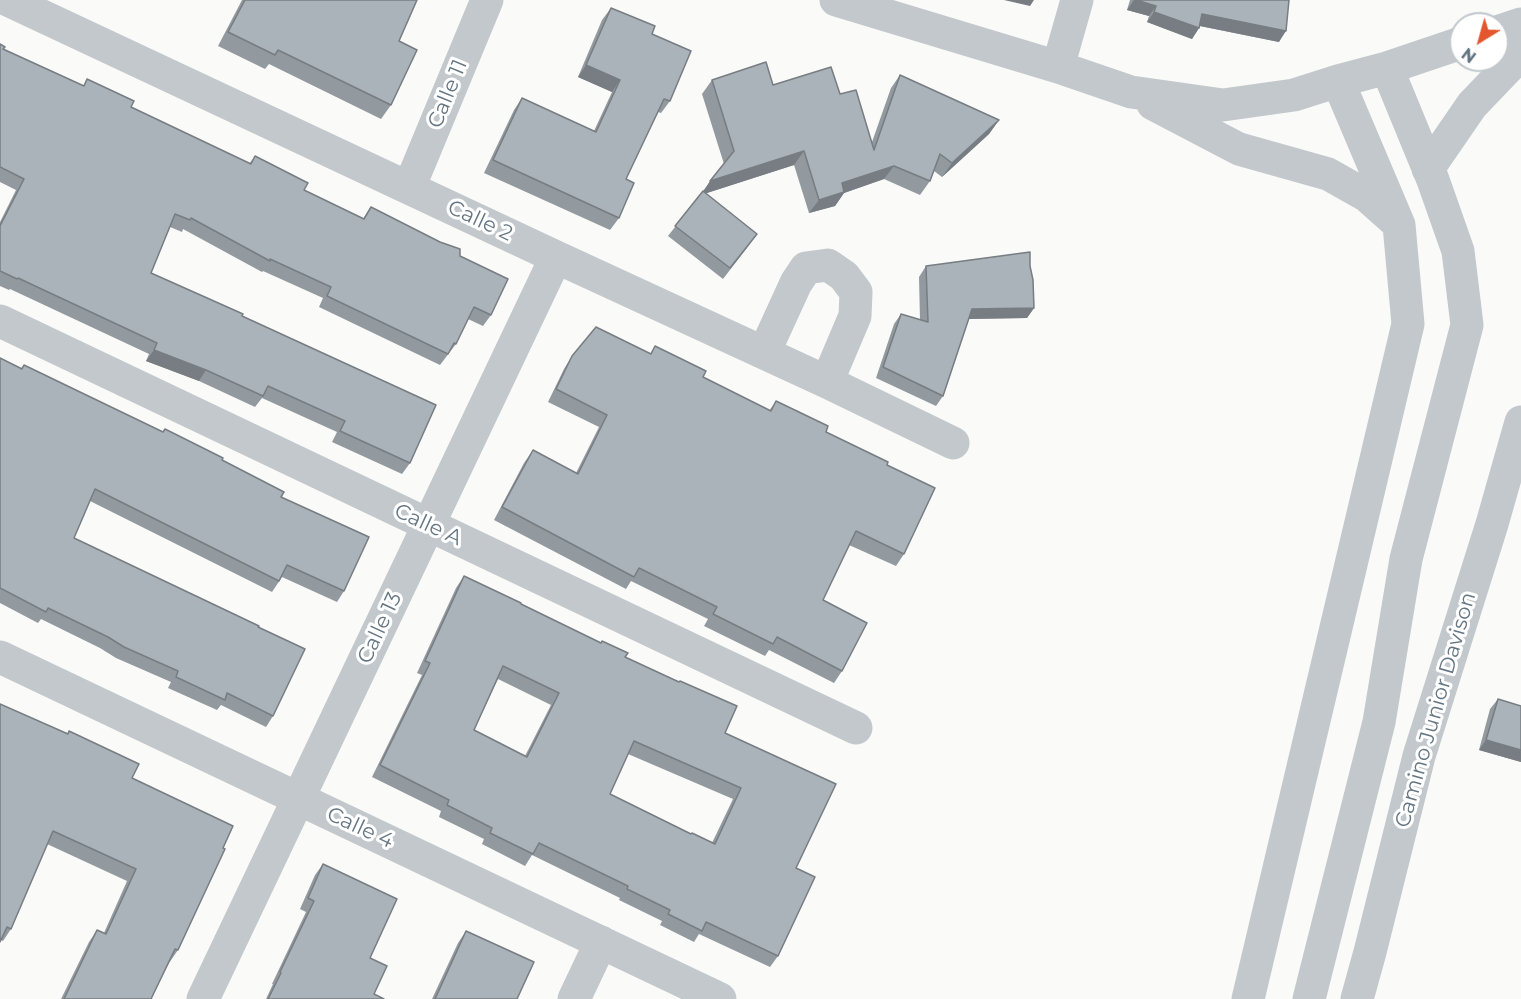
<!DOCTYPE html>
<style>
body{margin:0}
#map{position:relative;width:1521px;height:999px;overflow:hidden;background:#fafaf8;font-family:Montserrat,sans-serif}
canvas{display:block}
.north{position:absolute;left:1449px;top:12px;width:60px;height:60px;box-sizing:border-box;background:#fff;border:2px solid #c1c8cd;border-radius:50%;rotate:217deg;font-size:16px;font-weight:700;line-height:24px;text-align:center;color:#657683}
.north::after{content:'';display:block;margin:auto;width:21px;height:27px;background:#e4572e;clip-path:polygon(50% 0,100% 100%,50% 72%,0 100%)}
</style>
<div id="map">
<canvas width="1521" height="999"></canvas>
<div class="north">N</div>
</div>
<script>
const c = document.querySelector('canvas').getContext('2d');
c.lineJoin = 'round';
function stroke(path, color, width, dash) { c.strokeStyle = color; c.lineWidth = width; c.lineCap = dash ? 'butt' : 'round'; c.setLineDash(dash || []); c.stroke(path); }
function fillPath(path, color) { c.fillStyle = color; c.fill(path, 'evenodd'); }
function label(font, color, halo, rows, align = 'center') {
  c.font = font + ' Montserrat,sans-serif'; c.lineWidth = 6; c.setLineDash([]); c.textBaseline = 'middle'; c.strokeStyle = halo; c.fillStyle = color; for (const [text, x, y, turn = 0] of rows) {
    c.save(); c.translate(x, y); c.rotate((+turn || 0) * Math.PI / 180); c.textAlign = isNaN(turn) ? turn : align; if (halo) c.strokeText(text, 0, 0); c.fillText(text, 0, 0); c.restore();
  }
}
stroke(new Path2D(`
 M8 0 556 257 827 382 953 443
 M836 0 1058 67 1131 92 1223 105 1294 95 1338 81 1387 68 1461 43
 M1497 32 1521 24
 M1058 67 1077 0
 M1153 104 1239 149 1328 174 1367 196 1394 220
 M1428 169 1472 105 1521 54
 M409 188 487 0
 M0 321 856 728
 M764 353 796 283 806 268 828 265 844 276 856 292 855 316 827 382
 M0 657 720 999
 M203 999 556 257
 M574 999 601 942
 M1248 999 1408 324 1399 225 1338 81
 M1309 999 1379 722 1406 559 1467 325 1458 251 1433 180 1387 68
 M1357 999 1370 952 1419 756 1492 524 1521 422`), '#c3c8cc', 33);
fillPath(new Path2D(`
 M242 0H417L399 41 391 105 381 119 269 64 265 69 218 46Z
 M1130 0H1289L1279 42 1200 26 1199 28 1192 39 1147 22 1149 16 1127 10Z
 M611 8 652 34 670 101 661 113 658 112 626 179 619 218 610 230 484 173 514 110 522 98 594 131 612 92 578 77 602 20Z
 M0 44 3 49 83 86 87 79 131 107 249 164 255 156 304 190 363 219 371 207 460 256 491 315 483 326 468 319 456 344 440 365 319 307 323 298 263 271 262 272 183 229 182 232 170 227 151 273 242 316 410 463 402 474 332 442 337 432 262 398 255 407 199 381 146 361 149 354 10 289 9 290 0 286V222L16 190 0 182Z
 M900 75 999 120 989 134 942 177 934 171 930 181 920 195 884 179 844 193 835 206 809 213 794 165 706 193 750 244 723 279 668 236 724 164 702 94 712 80 773 85 840 94 872 142 891 88Z
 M926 266H1030L1034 308 1027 318 968 319 943 396 936 406 876 378 894 324 901 314 920 320 919 277Z
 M655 346 703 377 769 411 776 401 826 432 887 465 904 554 896 566 849 545 823 600 842 671 834 683 769 650 765 656 704 626 708 619 631 581 626 589 494 520 524 463 533 450 576 473 599 427 548 402 564 369 572 356 650 354Z
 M0 358 21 368 24 365 163 432 165 429 222 460 281 497 344 591 337 602 282 577 272 592 90 501 74 538 258 627 273 716 266 727 221 705 217 710 168 688 171 682 116 658 100 648 41 619 38 623 0 603Z
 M464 576 521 604 625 657 725 733 796 868 778 956 770 967 699 934 694 942 660 925 662 921 619 900 620 898 532 855 525 866 482 844 484 839 439 817 441 811 372 777 422 675 417 673 456 588ZM498 679 551 705 525 756 474 730ZM628 754 733 799 712 843 691 834 610 794Z
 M1498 699 1521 706V762L1479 750 1490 709Z
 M69 731 132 778 178 950 169 963 151 999H61L89 942 97 930 104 933 127 881 47 844 11 929 3 941 1 940 67 734Z
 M323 864 370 958 374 994 384 999H266L273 984H272L306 912 300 909 315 875Z
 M466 931 517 999H432L458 943Z`), '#929a9f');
fillPath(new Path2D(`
 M1004 0H1034L1030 6Z
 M1134 0H1136L1156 6 1149 16 1127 10Z
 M1154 12 1199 28 1192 39 1147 22Z
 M1202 14 1286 31 1279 42 1195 25Z
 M586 65 620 80 612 92 578 77Z
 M999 120 989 134 942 177 952 163Z
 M804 151 794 165 701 195 710 181Z
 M894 166 884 179 844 193 835 206 809 213 819 200 842 183Z
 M1034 308 1027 318 964 319 972 309Z
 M154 350 206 370 199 381 146 361Z
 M1486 740 1521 750V762L1479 750Z`), '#777d82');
const building = new Path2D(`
 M245 0H417L399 41 417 50 391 105 278 50 275 55 228 32Z
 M1136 0H1289L1286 31 1202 14 1199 28 1154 12 1156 6Z
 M611 8 655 26 652 34 691 51 670 101 664 99 626 179 634 183 619 218 493 160 522 98 596 132 620 80 586 65Z
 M0 44 5 47 3 49 84 86 87 79 134 101 131 107 251 164 255 156 308 183 304 190 364 219 371 207 440 242 460 249V256L508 279 491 315 474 307 456 344 454 343 448 354 327 296 331 287 270 259V261L191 218 190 220 175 214 151 273 243 314 242 316 436 405 410 463 340 431 345 421 268 386 263 396 206 370 154 350 157 343 18 278 17 279 0 271V226L24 179 0 167Z
 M766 62 773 85 831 67 840 94 856 90 874 150 900 75 999 120 952 163 940 154 930 181 894 166 842 183 844 192 819 200 804 151 710 181 734 151 712 80Z
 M703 191 757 234 730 268 675 226Z
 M1030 252V266L1033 280 1034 308 972 309 943 396 883 367 901 314 928 322 926 266Z
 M596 327 651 354 655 346 706 371 703 377 771 411 776 401 828 426 826 432 888 462 887 465 935 488 904 554 856 531 823 600 867 623 842 671 777 637 773 644 713 614 717 607 639 568 634 577 502 507 533 450 578 474 607 415 556 389 572 356Z
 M0 358 22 369 24 365 163 432 165 429 223 458 222 460 284 492 281 497 369 537 344 591 287 565 279 581 95 489 74 538 259 626 258 627 305 649 273 716 227 693 225 700 176 677 178 671 124 647 108 637 48 608 46 612 0 588Z
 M464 576 521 603V604L601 643 602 641 628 653 625 657 679 682 680 681 737 706 725 733 836 784 796 868 815 877 778 956 706 922 702 931 668 914 670 910 627 889 628 886 539 843 533 854 490 833 492 828 447 805 449 800 380 765 430 663 425 661ZM503 666 559 693 527 757 474 730ZM634 741 741 788 715 844 692 833 691 834 610 794Z
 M1498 699 1521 706V750L1486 740Z
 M0 704 68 734 69 731 139 764 132 778 233 826 223 848 225 849 178 950 175 949 151 999H64L97 930 106 934 136 869 53 831 11 929 7 927 0 942Z
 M323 864 397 899 370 958 387 966 374 994 384 999H268L281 973 280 972 314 901 308 898Z
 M466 931 534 962 517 999H435Z`);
fillPath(building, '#aab3b9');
stroke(building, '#777d82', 1.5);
label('21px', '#657683', '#fff', [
 ["Calle 11",448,94,-68],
 ["Calle 2",480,221,25],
 ["Calle A",428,525,25],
 ["Calle 13",380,628,-65],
 ["Camino Junior Davison",1436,710,-74],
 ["Calle 4",360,828,25]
]);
</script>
